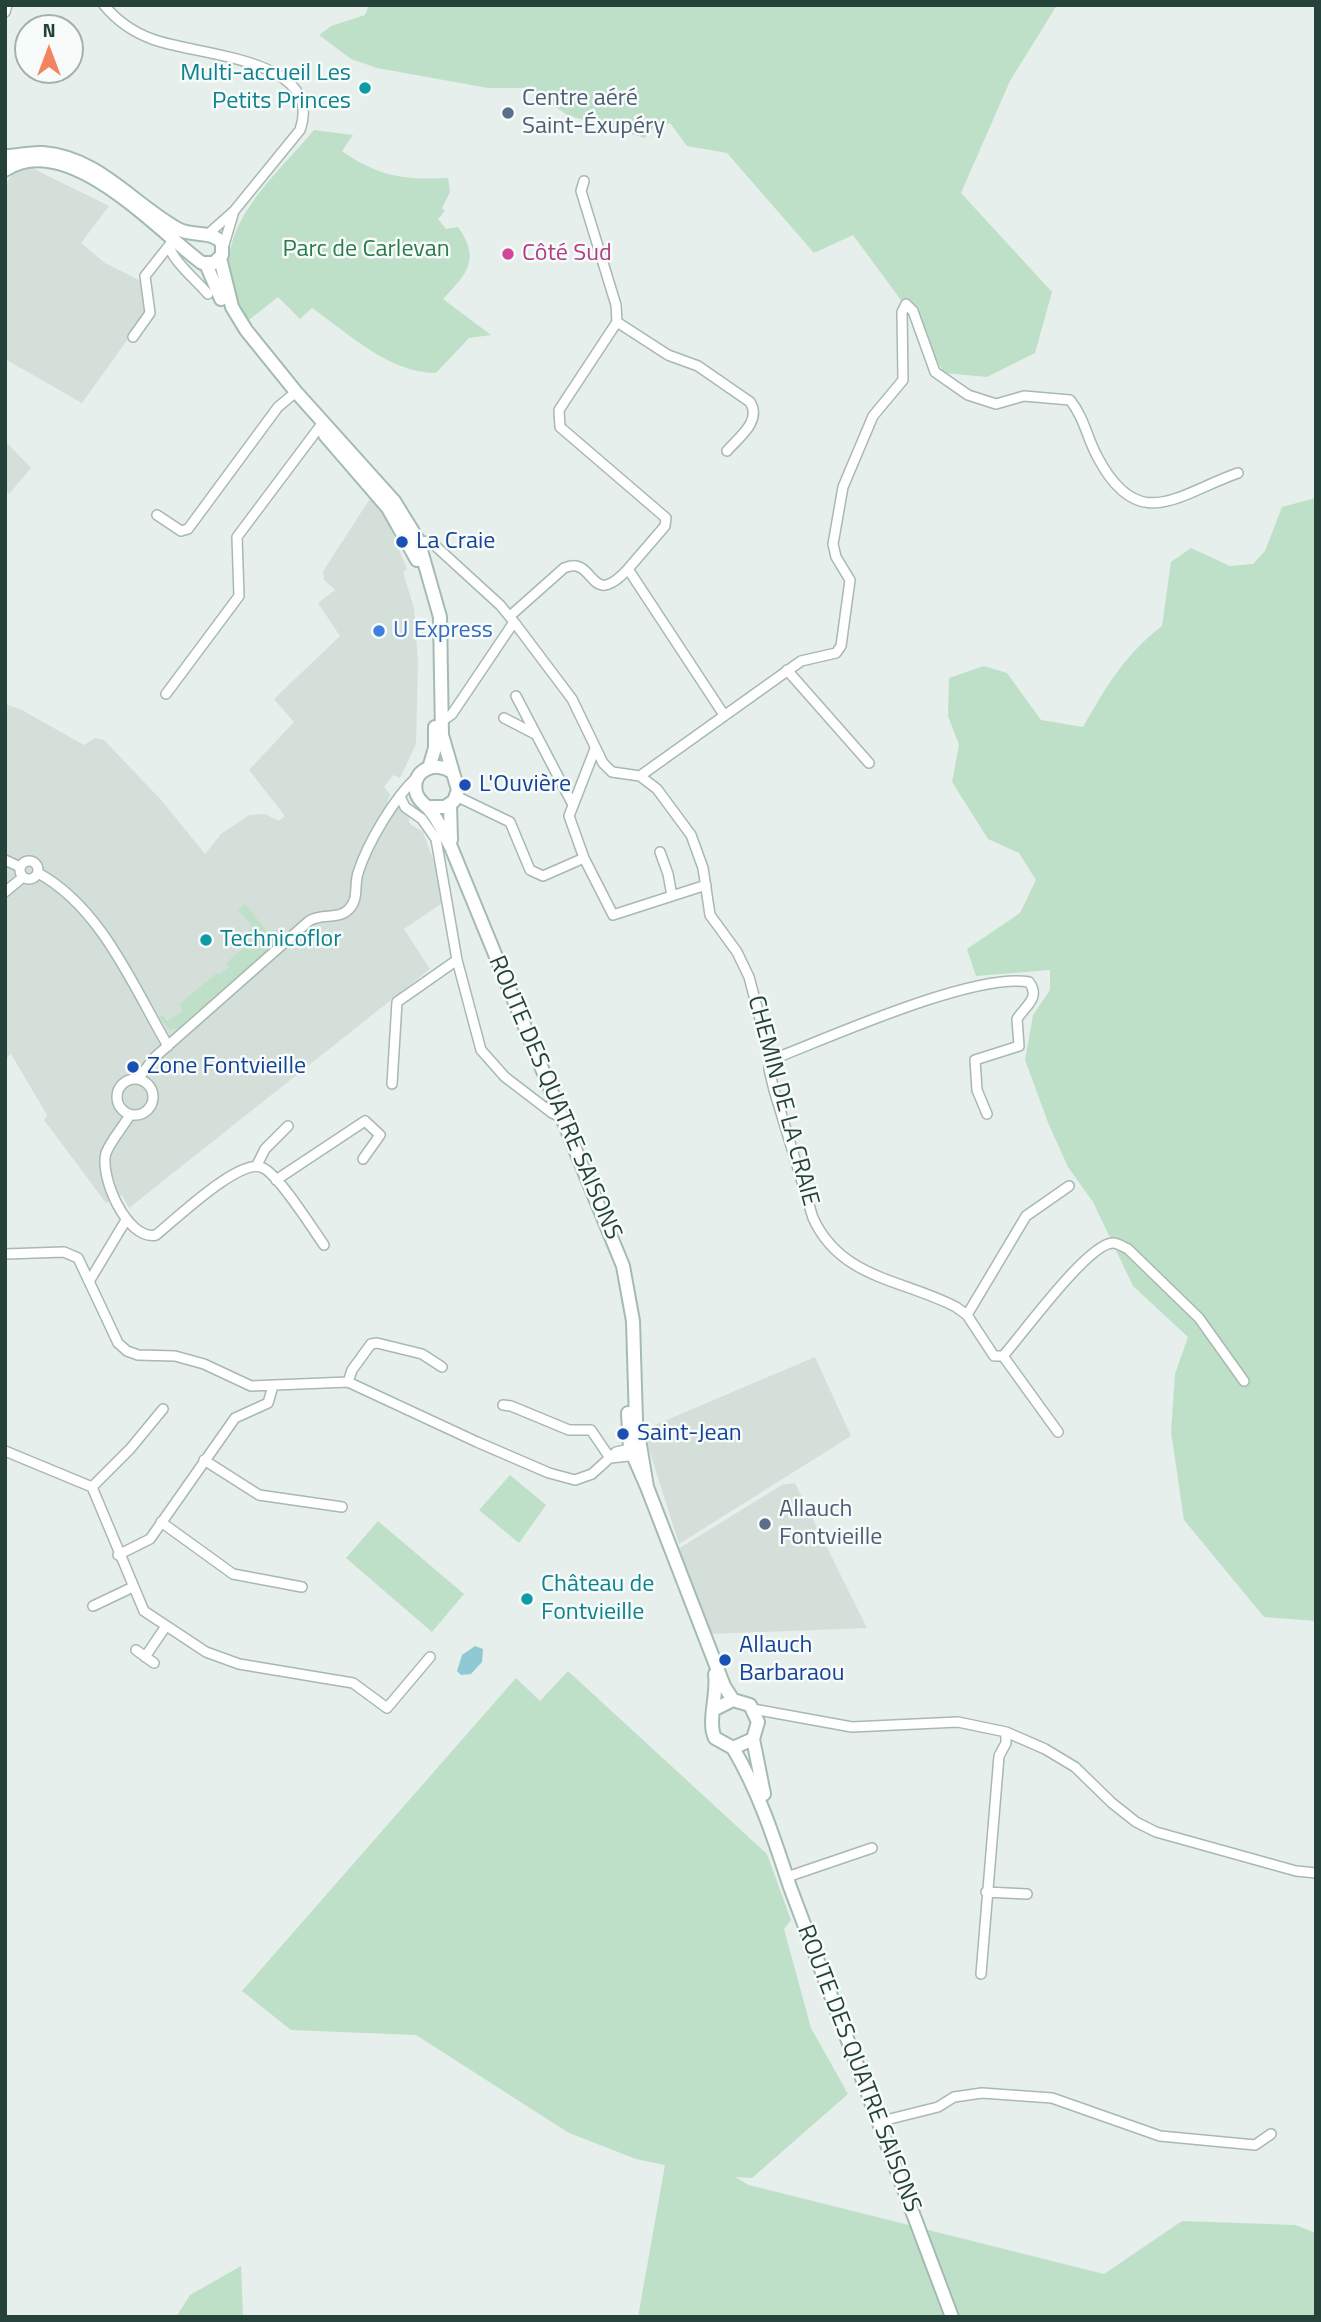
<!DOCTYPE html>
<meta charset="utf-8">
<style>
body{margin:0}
#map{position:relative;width:1321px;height:2322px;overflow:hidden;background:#e6efeb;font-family:"Titillium Web",sans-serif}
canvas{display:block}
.frame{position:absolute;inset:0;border:7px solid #24423a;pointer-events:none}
.north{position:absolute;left:14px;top:14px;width:70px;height:70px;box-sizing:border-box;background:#f7fbf9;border:2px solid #a3b1ad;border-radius:50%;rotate:0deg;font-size:19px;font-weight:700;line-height:28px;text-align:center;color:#24423a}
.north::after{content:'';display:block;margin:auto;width:24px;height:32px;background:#f4845f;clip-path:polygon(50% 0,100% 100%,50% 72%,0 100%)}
</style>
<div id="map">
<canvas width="1321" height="2322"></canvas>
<div class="frame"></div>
<div class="north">N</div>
</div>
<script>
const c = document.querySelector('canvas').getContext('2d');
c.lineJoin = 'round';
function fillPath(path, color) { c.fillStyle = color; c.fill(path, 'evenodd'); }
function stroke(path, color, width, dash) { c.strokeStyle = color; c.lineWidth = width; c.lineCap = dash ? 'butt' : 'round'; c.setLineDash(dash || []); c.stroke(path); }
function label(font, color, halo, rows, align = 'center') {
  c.font = font + ' "Titillium Web",sans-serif'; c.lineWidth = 5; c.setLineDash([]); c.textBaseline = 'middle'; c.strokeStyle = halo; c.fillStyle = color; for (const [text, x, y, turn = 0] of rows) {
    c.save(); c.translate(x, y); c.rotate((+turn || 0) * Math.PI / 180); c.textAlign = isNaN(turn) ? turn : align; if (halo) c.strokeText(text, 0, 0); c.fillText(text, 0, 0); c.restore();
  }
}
fillPath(new Path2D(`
 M30 167 109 206 81 243 105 263 143 282 148 311 82 403 5 359V185L14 172Z
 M5 441 31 468 9 494 5 490Z
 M371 497 384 513 407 569 403 572 414 608 418 662 416 744 400 778 393 775 384 787 390 794 387 803 407 810 410 824 423 832 440 878 444 902 404 929 430 969 129 1208 122 1195 106 1203 44 1120 47 1115 11 1054 5 1060V704L20 709 84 745 95 738 104 740 162 801 205 854 221 834 249 815 265 814 279 821 285 816 249 770 294 722 274 699 340 636 318 603 335 590 323 579 325 576 322 573Z
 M815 1357 851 1436 679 1544 643 1430Z
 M795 1483 867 1628 711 1634 678 1549 782 1485Z`), '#d4dfda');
fillPath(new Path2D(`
 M369 5H1057L1010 81 961 193 1052 292 1035 353 987 377 944 373 909 311 853 235 814 253 727 153 687 146 670 123 651 129 645 138 567 115 529 88H488L377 68 351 59 319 35 331 26 365 15Z
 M314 130 353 135 342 151C379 177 404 180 448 178L450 192 442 208 445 211 438 219 446 229 458 227C481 259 467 274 443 299L491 335 469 338 436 373C389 373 348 333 312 308L300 319 278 297 245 323C197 240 264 189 314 130Z
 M1316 498V1621L1264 1617 1184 1520 1171 1432 1175 1374 1188 1337 1133 1286 1093 1202 1068 1167 1049 1125 1025 1060 1033 1015 1050 990V970L976 976 967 949 1020 913 1036 880 1019 853 988 839 952 782 959 745 948 716 949 678 984 666 1007 673 1041 720 1083 727C1106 687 1125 654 1162 626L1171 562 1191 548 1230 566 1253 564 1265 551 1282 507Z
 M245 904 277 943 177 1029H169L159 1017 163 1015 167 1021 183 1011 179 1004 217 973 219 975 229 967 226 963 247 945 241 938 253 927 238 910Z
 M510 1475 546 1505 519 1543 479 1510Z
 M378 1521 464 1594 432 1632 346 1558Z
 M568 1671 767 1854 791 1920 784 1929 811 2028 848 2094 752 2178 735 2177 749 2185 1104 2274 1182 2221 1295 2225 1316 2233V2317H638L665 2165 636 2159 569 2133 416 2035 291 2030 242 1991 516 1678 540 1701Z
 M241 2266 243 2317H176L190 2295Z`), '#bfe0c8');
fillPath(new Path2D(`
 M475 1646 483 1649 482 1662 471 1674 461 1675 457 1671 462 1655Z`), '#8ec9d4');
const street = new Path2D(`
 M104 5C117 21 133 32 152 39 196 56 325 57 300 130L234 211 223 248
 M5 12 7 5
 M584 181 581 191 616 305 617 322 559 410 560 427 666 518 665 526 628 569
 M207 235 234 211
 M169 246C173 261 196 280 208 294
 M617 322 668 355 698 366 750 402C762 421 739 437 727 451
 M133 337 150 313 145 276 175 238
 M157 515 181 531 188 529 278 407 296 392
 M413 543 430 541 500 605 514 622 572 699 603 763 612 772 640 776 657 789 691 835 703 868 710 915 737 952 749 977 771 1060 769 1069 774 1090 813 1218C841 1279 902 1279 956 1307L967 1315 994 1356H1003C1022 1335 1088 1243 1113 1243 1118 1243 1123 1247 1128 1249L1199 1318 1244 1381
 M510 616 564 568C596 554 588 612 628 569L724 715
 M787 670 869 763
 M166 694 239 596 237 537 324 421
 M516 696 572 803
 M504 718 535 734
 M442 721 452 714 514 622
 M640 776 801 661 836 653 841 646 850 580 836 557 833 544 843 487 873 416 903 380 902 312 906 304 913 311 935 372 968 395 996 404 1024 396 1070 400C1085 419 1086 436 1098 458 1139 535 1178 494 1238 473
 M400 796 405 807 422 819 436 839 457 960 481 1050 505 1077 552 1113 563 1118
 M456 796 510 822 530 870 543 876 584 858 569 816 595 749
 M660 852 668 874 672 896
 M584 858 613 915 706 885
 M5 860 20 867
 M20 870a9 9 0 1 1 18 0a9 9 0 1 1-18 0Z
 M38 873C101 907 133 986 168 1046
 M5 892 23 877
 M771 1060C828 1038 974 972 1029 982 1041 998 1025 1006 1017 1019L1019 1046 975 1060 977 1090 987 1114
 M117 1097a18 18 0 1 1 36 0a18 18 0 1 1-36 0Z
 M138 1079 155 1057 309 921C321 913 339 920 349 909 359 899 354 885 358 873 367 844 394 798 417 777
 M392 1084 397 1002 457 960
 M130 1115C123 1127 111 1140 106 1153 99 1176 127 1241 156 1235 175 1220 241 1156 263 1168 279 1175 312 1228 324 1245
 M257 1165 265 1149 288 1126
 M276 1180 365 1121 380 1135 363 1159
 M5 1254 64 1252 78 1258 118 1343 127 1351 138 1355 175 1356 204 1364 251 1386 348 1382 477 1442 549 1473 575 1480 592 1474 616 1452 634 1448
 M90 1280 126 1220
 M967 1315 1026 1216 1069 1186
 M1003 1356 1058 1432
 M348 1382 352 1370 371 1344 377 1343 422 1354 442 1367
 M503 1405 511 1406 569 1430H591L610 1458
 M163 1409 130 1449 92 1487 144 1611 206 1652 239 1664 353 1683 387 1708 430 1657
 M5 1451 92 1487
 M610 1458 639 1455
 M204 1460 259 1495 342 1507
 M161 1522 233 1574 302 1587
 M118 1555 150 1539 235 1418 268 1403 273 1386
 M93 1606 133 1587
 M136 1650 154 1663
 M145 1657 166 1626
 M753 1709 852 1727 958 1722 1006 1732 1045 1749 1075 1767 1112 1803 1136 1822 1156 1832 1296 1871 1316 1873
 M787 1877 872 1848
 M986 1892 1027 1894
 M981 1974 999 1756 1006 1743V1732
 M878 2122 938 2107 954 2097 982 2093 1052 2098 1160 2136 1255 2145 1271 2134`);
const secondary = new Path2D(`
 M5 156C18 156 30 152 43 153 98 157 133 204 178 229 192 237 212 230 222 243V255L214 263H202C158 231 67 128 5 170
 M220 258 232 307 246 330 296 392 394 501 418 540 440 617 442 735 458 790 454 801 445 807H428
 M206 264 221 299
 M325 435 388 508 417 560
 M429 768 435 748V727
 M452 772C436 760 411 770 416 792 418 801 424 803 429 809 439 820 444 834 451 847L623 1266 633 1321 636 1421 647 1487
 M450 805 451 840
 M628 1413 630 1448 647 1487 724 1686 733 1700
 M715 1709 733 1700 750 1705 758 1722 753 1739 733 1748 715 1738C707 1722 718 1695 715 1674
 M753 1739 764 1794
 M733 1748C759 1792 774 1838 790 1887L952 2317`);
stroke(street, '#a8b8b2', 12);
stroke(secondary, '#a4bbb3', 16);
stroke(street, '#fff', 9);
stroke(secondary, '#fff', 12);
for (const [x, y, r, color] of [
 [365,88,7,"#0f9aa8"],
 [508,113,7,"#5c6f8a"],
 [508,254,7,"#d1479c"],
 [402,542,7,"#1a4fb4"],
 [379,631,7,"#3f7fe0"],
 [465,785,7,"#1a4fb4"],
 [206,940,7,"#0f9aa8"],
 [133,1067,7,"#1a4fb4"],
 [623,1434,7,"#1a4fb4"],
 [765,1524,7,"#5c6f8a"],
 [527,1599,7,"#0f9aa8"],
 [725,1660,7,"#1a4fb4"]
]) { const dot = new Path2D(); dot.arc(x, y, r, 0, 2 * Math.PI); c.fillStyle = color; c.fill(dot); stroke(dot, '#f7fbf9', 2.5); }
label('24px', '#0d838f', '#f7fbf9', [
 ["Multi-accueil Les",351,74,"right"],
 ["Petits Princes",351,102,"right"],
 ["Technicoflor",220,940],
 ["Château de",541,1585],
 ["Fontvieille",541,1613]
], 'left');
label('24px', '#4e5e75', '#f7fbf9', [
 ["Centre aéré",522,99],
 ["Saint-Éxupéry",522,127],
 ["Allauch",779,1510],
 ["Fontvieille",779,1538]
], 'left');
label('24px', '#2d7a4b', '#f7fbf9', [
 ["Parc de Carlevan",366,250]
]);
label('24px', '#b23c85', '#f7fbf9', [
 ["Côté Sud",522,254]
], 'left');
label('24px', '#164399', '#f7fbf9', [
 ["La Craie",416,542],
 ["L'Ouvière",479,785],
 ["Zone Fontvieille",147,1067],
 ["Saint-Jean",637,1434],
 ["Allauch",739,1646],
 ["Barbaraou",739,1674]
], 'left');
label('24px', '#366cbe', '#f7fbf9', [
 ["U Express",393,631]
], 'left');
label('24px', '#24423a', '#f7fbf9', [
 ["ROUTE DES QUATRE SAISONS",554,1098,67],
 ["CHEMIN DE LA CRAIE",782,1101,75],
 ["ROUTE DES QUATRE SAISONS",858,2069,69]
]);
</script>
